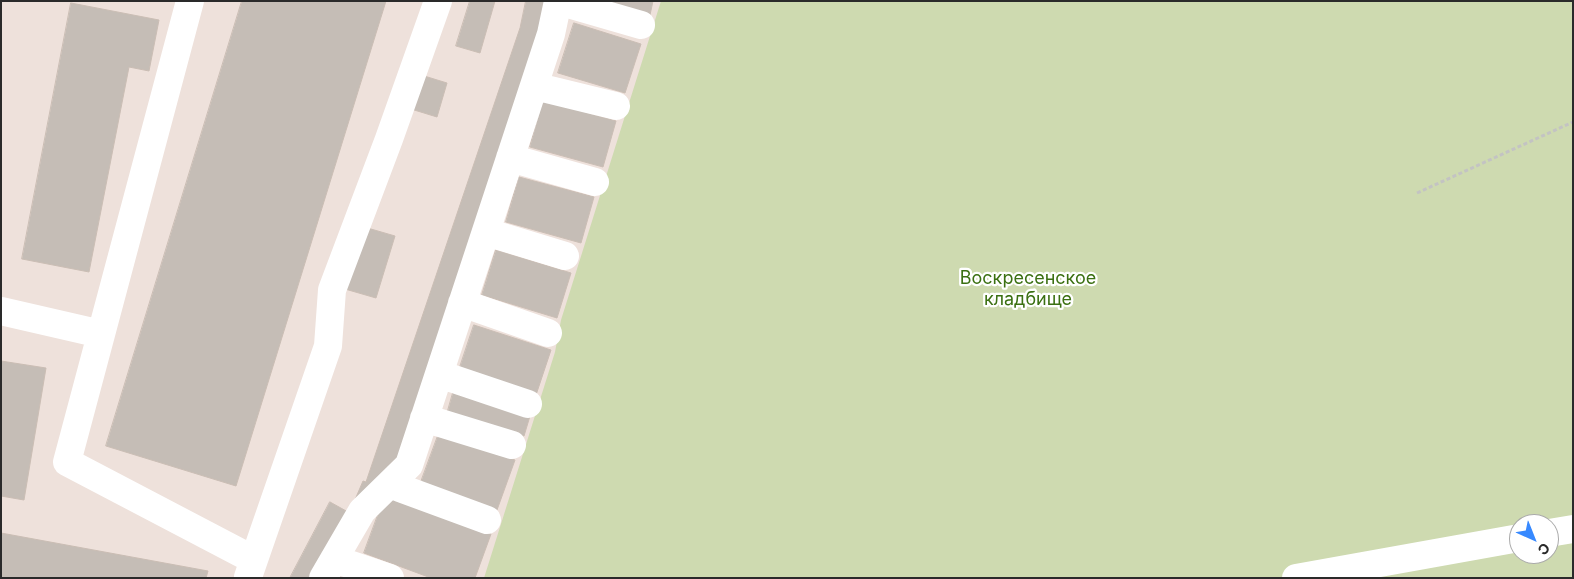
<!DOCTYPE html>
<meta charset="utf-8">
<style>
body{margin:0}
#map{position:relative;width:1574px;height:579px;overflow:hidden;background:#eee1db;font-family:Inter,sans-serif}
canvas{display:block}
.frame{position:absolute;inset:0;border:2px solid #2a2a2a;pointer-events:none}
.north{position:absolute;left:1509px;top:514px;width:50px;height:50px;box-sizing:border-box;background:#fff;border:1px solid #aaa;border-radius:50%;rotate:136deg;font-size:14px;font-weight:700;line-height:20px;text-align:center;color:#2a2a2a}
.north::after{content:'';display:block;margin:auto;width:18px;height:22px;background:#3789ff;clip-path:polygon(50% 0,100% 100%,50% 72%,0 100%)}
</style>
<div id="map">
<canvas width="1574" height="579"></canvas>
<div class="frame"></div>
<div class="north">С</div>
</div>
<script>
const c = document.querySelector('canvas').getContext('2d');
c.lineJoin = 'round';
function fillPath(path, color) { c.fillStyle = color; c.fill(path, 'evenodd'); }
function stroke(path, color, width, dash) { c.strokeStyle = color; c.lineWidth = width; c.lineCap = dash ? 'butt' : 'round'; c.setLineDash(dash || []); c.stroke(path); }
function label(font, color, halo, rows, align = 'center') {
  c.font = font + ' Inter,sans-serif'; c.lineWidth = 4.5; c.setLineDash([]); c.textBaseline = 'middle'; c.strokeStyle = halo; c.fillStyle = color; for (const [text, x, y, turn = 0] of rows) {
    c.save(); c.translate(x, y); c.rotate((+turn || 0) * Math.PI / 180); c.textAlign = isNaN(turn) ? turn : align; if (halo) c.strokeText(text, 0, 0); c.fillText(text, 0, 0); c.restore();
  }
}
fillPath(new Path2D(`
 M661 1H1573V578H484L555 352 561 320ZM1519 524H1549V554H1519Z`), '#cedab0');
const building = new Path2D(`
 M242 1H386L236 486 106 446Z
 M470 1H495L480 53 456 46Z
 M526 1H549L396 463 392 462 383 489 354 502 363 481 366 482 520 28Z
 M604 1H653L650 15Z
 M71 3 159 20 149 71 129 67 89 272 22 259Z
 M574 23 641 44 625 93 558 73Z
 M421 75 447 83 437 117 411 109Z
 M543 100 616 121 603 167 530 147Z
 M519 177 594 197 581 243 506 222Z
 M364 227 395 236 376 298 345 289Z
 M496 250 571 273 557 318 482 295Z
 M474 325 551 350 536 395 459 370Z
 M1 361 46 368 24 500 1 496Z
 M453 393 530 416 524 436 447 414Z
 M439 433 515 460 497 510 421 482Z
 M385 496 491 534 475 578H431L364 553Z
 M330 502 348 512 312 578H290Z
 M1 533 208 571 206 578H1Z`);
fillPath(building, '#c5bdb6');
stroke(building, '#cabdb4', 1);
stroke(new Path2D(`
 M1417 193 1573 122`), '#c3c3c3', 3, [4, 2.5]);
stroke(new Path2D(`
 M190 1 67 462 254 560
 M558 1 641 25
 M534 86 616 106
 M510 158 595 182
 M486 232 565 256
 M462 303 548 333
 M1 311 101 334
 M439 374 528 404
 M424 418 512 445
 M393 481 400 488 487 520
 M1549 533 1573 529
 M334 559 390 578
 M248 577 328 346 332 290 389 139 438 1
 M323 578 362 511 409 465 551 34 558 1
 M1296 578 1519 538`), '#fff', 28);
label('18px', '#3b7012', '#fff', [
 ["Воскресенское",1028,279],
 ["кладбище",1028,300]
]);
</script>
